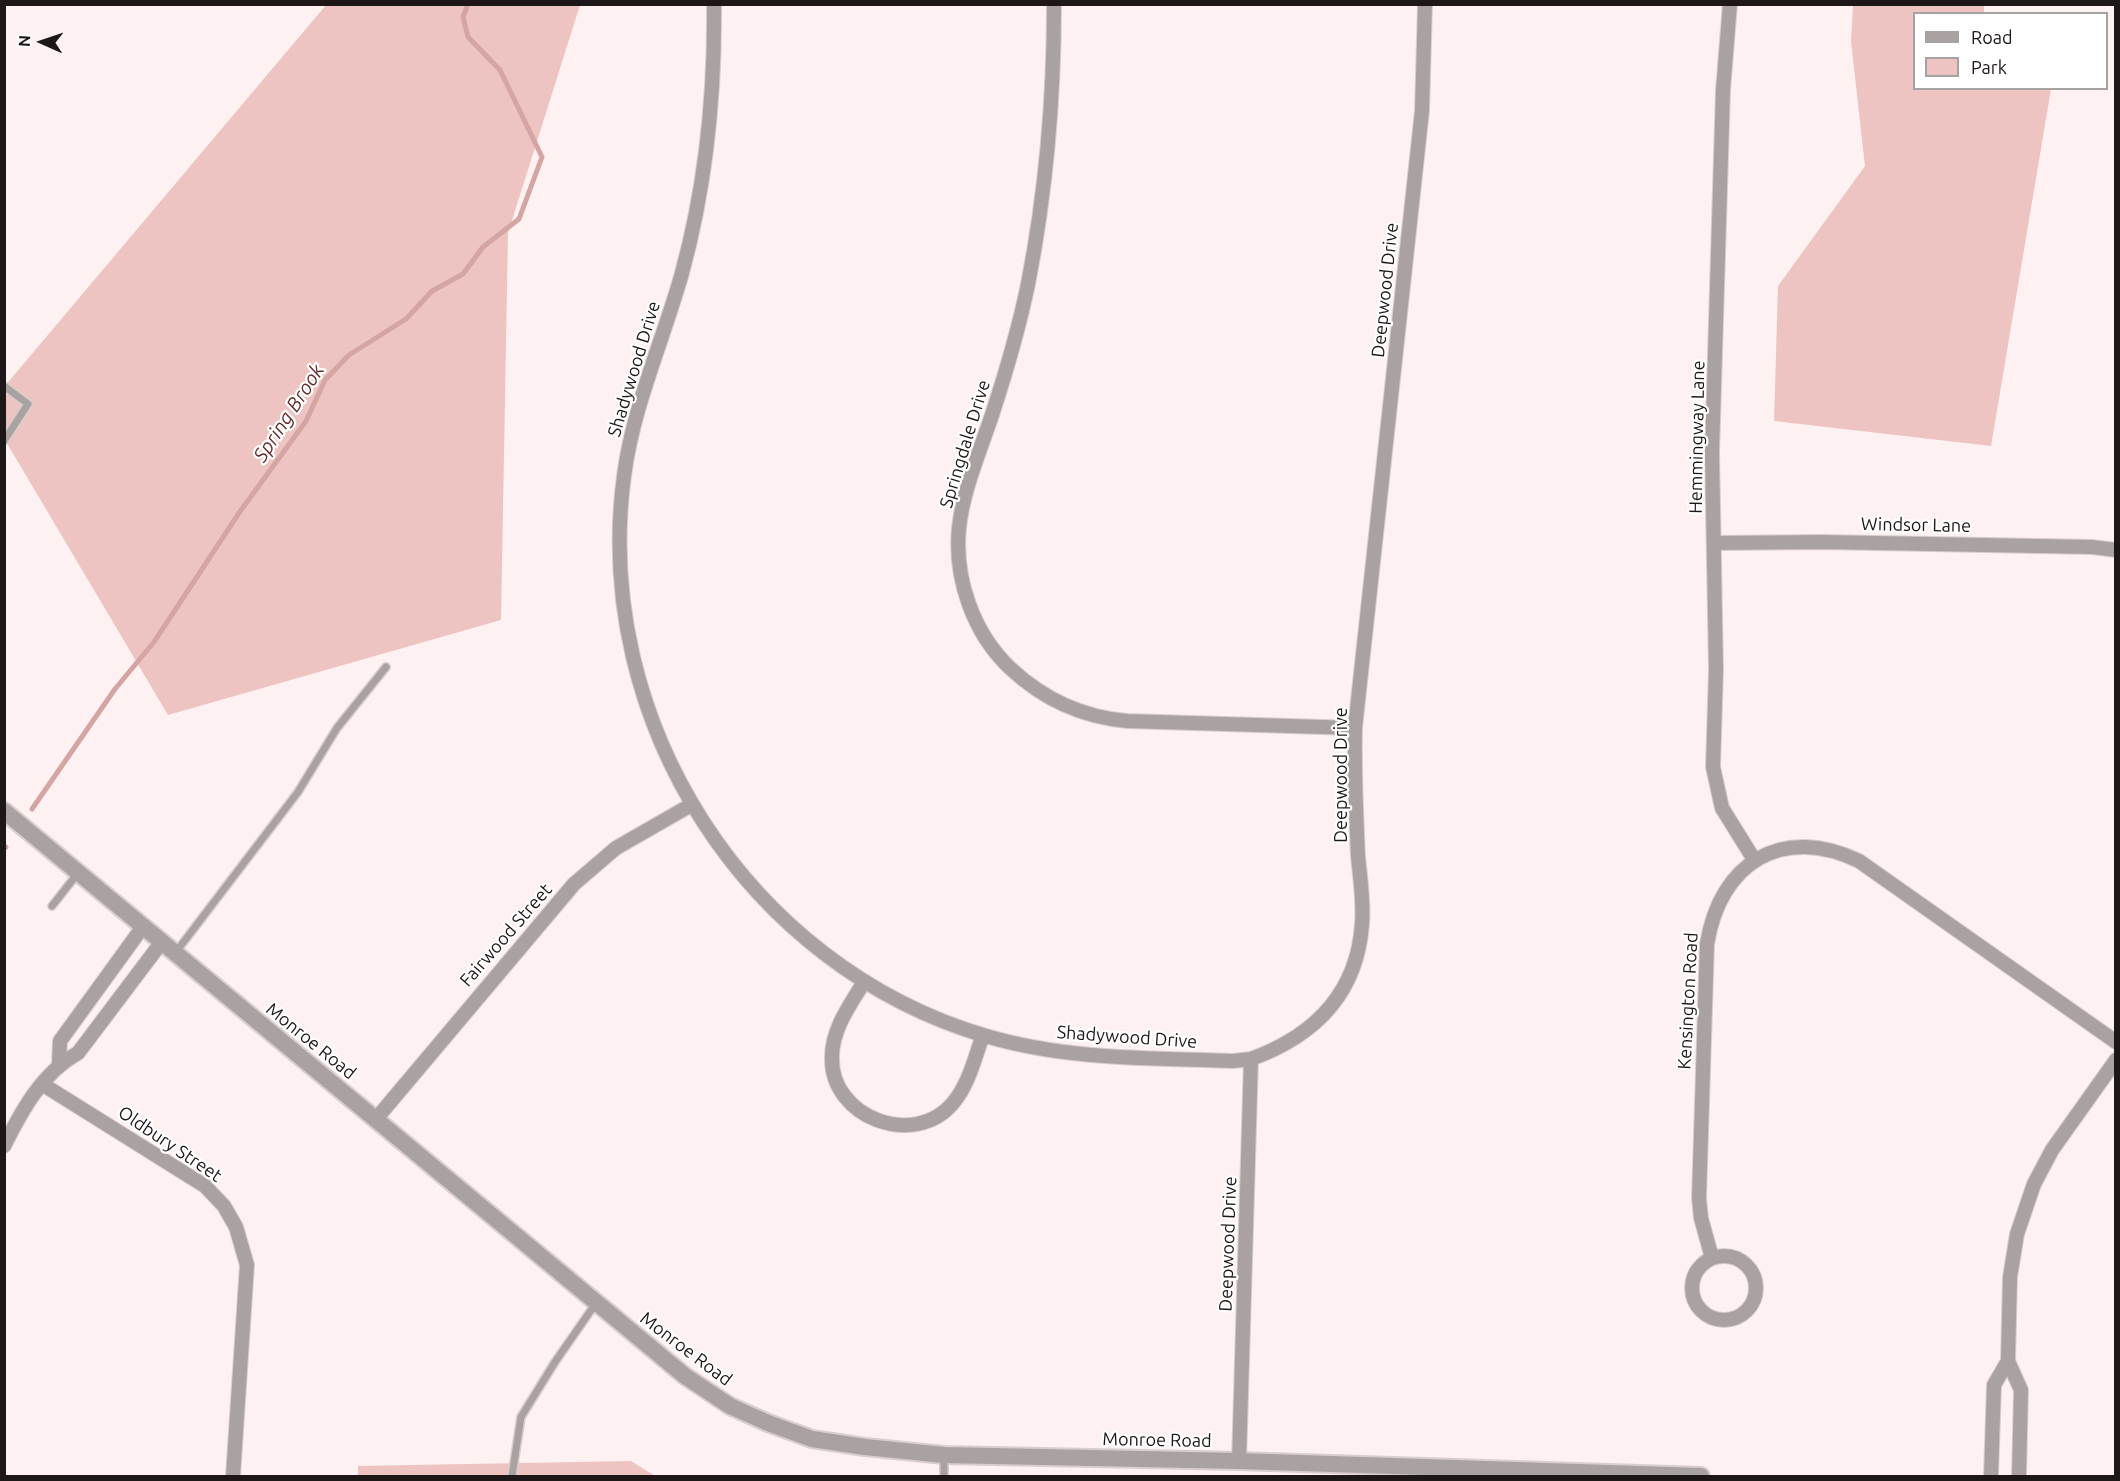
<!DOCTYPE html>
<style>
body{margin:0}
#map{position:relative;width:2120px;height:1481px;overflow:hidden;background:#fdf1f1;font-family:Ubuntu,sans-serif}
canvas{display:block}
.frame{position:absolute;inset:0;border:6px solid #1e1717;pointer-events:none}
.legend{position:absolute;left:1913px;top:12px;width:195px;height:78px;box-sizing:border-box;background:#fff;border:2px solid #a5a2a2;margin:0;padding:8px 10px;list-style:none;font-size:18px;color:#1e1717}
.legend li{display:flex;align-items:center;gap:12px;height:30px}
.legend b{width:30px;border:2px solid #a5a2a2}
.north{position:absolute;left:12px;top:12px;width:60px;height:60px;-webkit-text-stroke:4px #fff;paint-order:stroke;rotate:273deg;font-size:16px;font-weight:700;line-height:24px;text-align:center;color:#1e1717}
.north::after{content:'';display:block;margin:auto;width:21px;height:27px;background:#1e1717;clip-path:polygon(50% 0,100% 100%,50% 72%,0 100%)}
</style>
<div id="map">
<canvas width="2120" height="1481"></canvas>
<div class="frame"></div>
<ul class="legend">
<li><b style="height:8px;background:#aaa2a1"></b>Road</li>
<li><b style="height:16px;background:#edc4c2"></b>Park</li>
</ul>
<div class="north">N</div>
</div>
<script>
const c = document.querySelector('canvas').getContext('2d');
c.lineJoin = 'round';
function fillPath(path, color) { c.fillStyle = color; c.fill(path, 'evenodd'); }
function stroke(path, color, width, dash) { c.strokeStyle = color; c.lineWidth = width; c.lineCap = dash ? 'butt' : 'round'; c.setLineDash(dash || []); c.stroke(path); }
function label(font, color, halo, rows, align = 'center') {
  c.font = font + ' Ubuntu,sans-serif'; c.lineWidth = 4.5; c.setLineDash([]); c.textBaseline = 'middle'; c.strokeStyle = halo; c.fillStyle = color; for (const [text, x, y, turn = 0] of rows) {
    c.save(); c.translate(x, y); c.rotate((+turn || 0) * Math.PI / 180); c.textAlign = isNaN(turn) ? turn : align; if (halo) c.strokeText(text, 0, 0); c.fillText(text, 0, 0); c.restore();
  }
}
fillPath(new Path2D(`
 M326 5H580L508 233 501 620 168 715 5 440 4 387Z
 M1853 5H1984V13L1914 14V88L2051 89 1991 446 1774 421 1778 286 1865 166 1851 41Z
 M631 1461 655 1476H358V1466Z`), '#edc4c2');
stroke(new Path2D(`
 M32 809 115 689 154 642 239 513 306 421 325 380 349 355 406 319 432 291 463 274 483 247 519 219 542 157 500 70 468 37 463 17 468 4
 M4 849 6 847`), '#d5a5a3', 5);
const service = new Path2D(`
 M4 386 28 404 4 441
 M52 906 78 873
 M176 952 298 792 337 728 386 667
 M944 1455V1476
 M512 1476 521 1417 555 1362 596 1303`);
const minor = new Path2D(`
 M714 4C715 95 706 185 682 273 663 341 633 406 624 476 591 722 748 966 986 1036 1067 1060 1150 1058 1233 1061L1251 1059
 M1054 4C1054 98 1046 192 1028 284 1019 328 1006 372 992 415 980 451 963 490 959 528 954 578 973 633 1010 668 1043 699 1081 717 1127 721L1355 728
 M1730 4 1723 90 1712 452 1716 670 1713 767 1722 808 1755 861
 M1715 543 1822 542 2092 547 2116 550
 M864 982C850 1005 832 1029 832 1057 830 1118 915 1149 953 1103 969 1084 975 1057 983 1035
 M59 1063 60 1041 142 928
 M42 1084 205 1186 224 1206 236 1227 247 1265 233 1476
 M376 1119 574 884 616 848 691 805
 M4 1146C22 1110 42 1073 78 1053L161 943
 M1692 1288a32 32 0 1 1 64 0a32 32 0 1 1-64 0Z
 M1712 1258 1701 1218 1699 1198 1707 944C1720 863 1782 824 1859 861L2116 1042
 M1239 1461 1251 1059C1314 1036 1357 994 1362 924 1364 901 1360 878 1358 856 1356 813 1354 771 1355 728L1422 111 1425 4
 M1991 1476 1994 1385 2008 1361
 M2019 1476 2021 1390 2008 1361 2010 1277 2017 1234 2034 1184 2052 1150 2116 1060`);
const tertiary = new Path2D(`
 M4 811 685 1376 730 1406 768 1423 812 1439 865 1447 944 1455 1239 1461 1701 1476`);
stroke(service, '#d9cece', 10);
stroke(minor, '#d9cece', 16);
stroke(tertiary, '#d9cece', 20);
stroke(service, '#aaa2a1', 7);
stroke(minor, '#aaa2a1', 14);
stroke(tertiary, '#aaa2a1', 16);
label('18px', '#1e1717', '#fff', [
 ["Deepwood Drive",1385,290,-84],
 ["Shadywood Drive",634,369,-73],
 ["Hemmingway Lane",1697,437,-89],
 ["Springdale Drive",965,444,-73],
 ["Windsor Lane",1916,525,1],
 ["Deepwood Drive",1341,775,-90],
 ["Fairwood Street",506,935,-49],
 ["Kensington Road",1688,1001,-87],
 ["Shadywood Drive",1127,1037,4],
 ["Monroe Road",311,1041,39],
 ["Oldbury Street",170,1144,34],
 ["Deepwood Drive",1228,1244,-88],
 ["Monroe Road",686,1349,37],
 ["Monroe Road",1157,1440,1]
]);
label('italic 20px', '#662a2b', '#fff', [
 ["Spring Brook",289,413,-57]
]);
</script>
